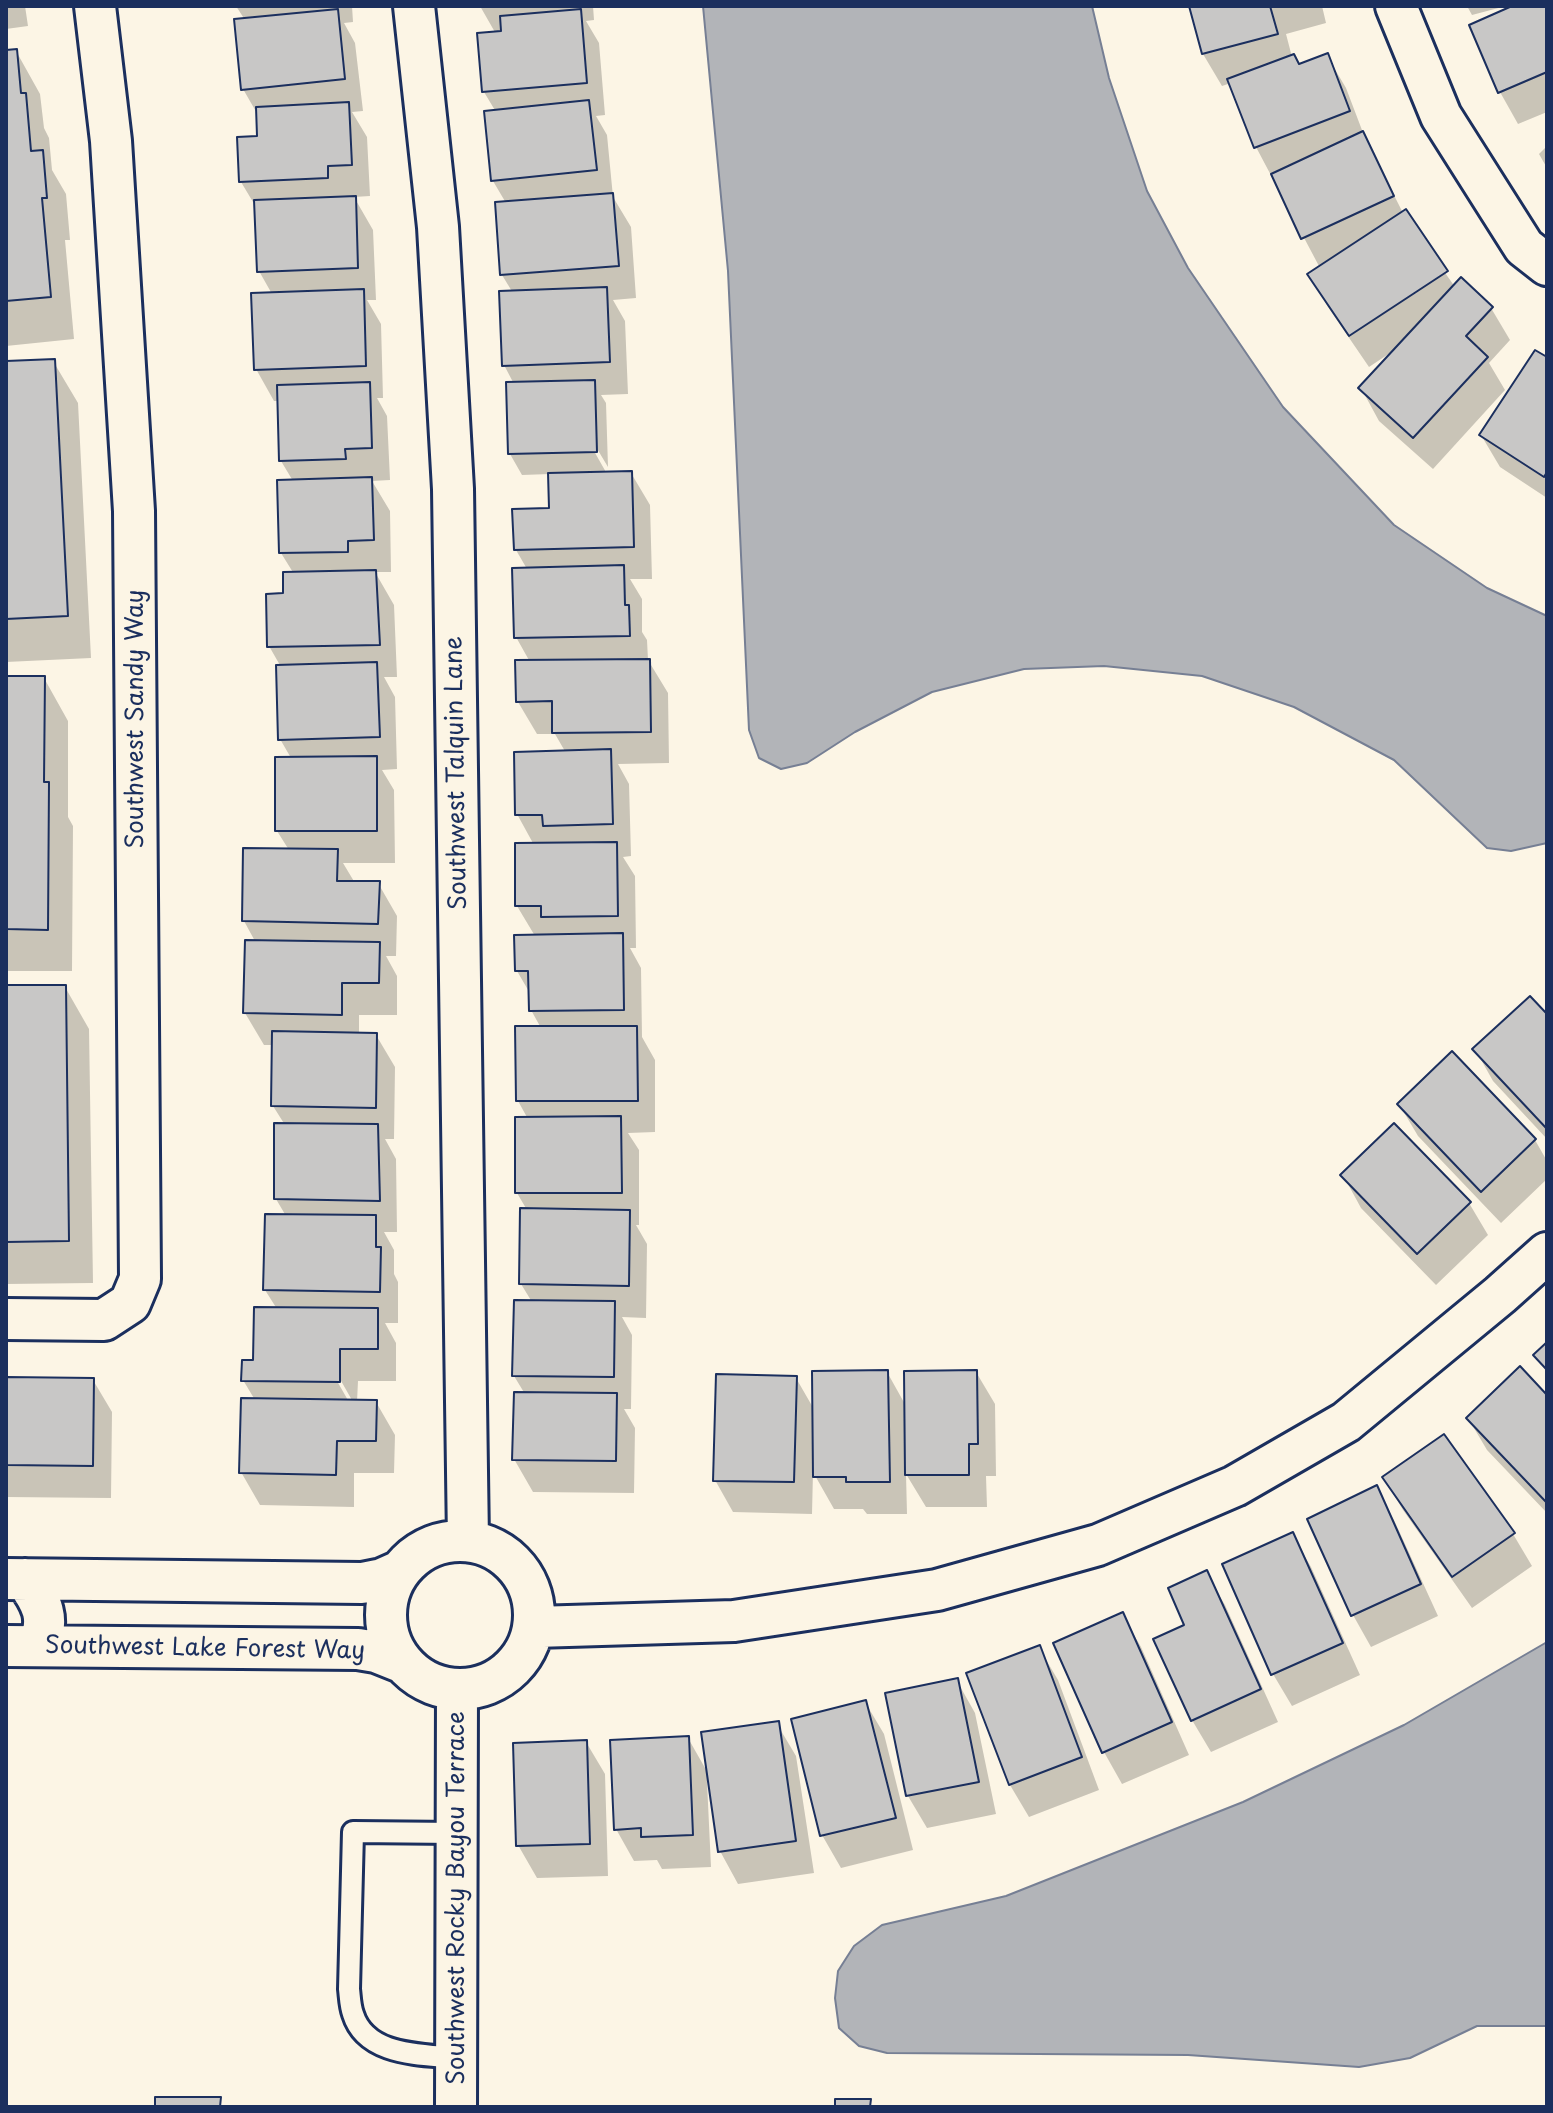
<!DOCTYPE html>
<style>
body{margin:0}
#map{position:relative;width:1553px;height:2113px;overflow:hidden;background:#fcf5e5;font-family:"Playpen Sans",sans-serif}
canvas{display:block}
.frame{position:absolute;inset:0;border:8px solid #1b2f5e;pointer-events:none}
</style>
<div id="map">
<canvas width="1553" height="2113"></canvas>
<div class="frame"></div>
</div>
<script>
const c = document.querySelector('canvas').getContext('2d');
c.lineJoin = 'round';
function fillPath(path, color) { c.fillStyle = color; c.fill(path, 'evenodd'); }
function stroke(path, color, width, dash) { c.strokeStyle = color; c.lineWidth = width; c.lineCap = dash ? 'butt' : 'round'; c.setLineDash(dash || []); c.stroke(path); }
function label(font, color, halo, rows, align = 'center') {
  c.font = font + ' "Playpen Sans",sans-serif'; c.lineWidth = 6; c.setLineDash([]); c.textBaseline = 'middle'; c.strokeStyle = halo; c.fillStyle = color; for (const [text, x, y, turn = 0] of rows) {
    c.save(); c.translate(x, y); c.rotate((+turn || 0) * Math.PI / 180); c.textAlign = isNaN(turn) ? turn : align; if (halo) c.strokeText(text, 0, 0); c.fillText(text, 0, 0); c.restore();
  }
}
const water = new Path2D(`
 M703 6H1092L1109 78 1147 191 1188 268 1283 407 1394 525 1487 588 1547 616V843L1511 851 1487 848 1394 760 1294 707 1202 676 1104 666 1024 669 932 692 855 732 807 763 781 769 759 758 749 730 728 271Z
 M1547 1642V2026H1477L1410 2058 1359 2067 1188 2055 887 2053 859 2046 839 2028 835 1998 838 1971 854 1946 882 1925 1006 1896 1243 1802 1404 1725Z`);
fillPath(water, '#b2b4b8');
stroke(water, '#767f94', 2);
fillPath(new Path2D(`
 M6 6H25L28 26 6 29Z
 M236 6H352L353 22 344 23 355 43 363 111 352 112 367 137 370 196 354 197 373 230 376 300H367L381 324 383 398H377L387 416 390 480 372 481 390 511 391 572H375L394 605 397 677H384L395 697 397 769 382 770 394 790 395 863H343L355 883H378L397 916 396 956H386L397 976V1015H359V1034L376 1035 395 1067 394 1139H385L396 1159 397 1232H384L394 1250V1274L398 1282V1323H385L396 1343V1381H358L357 1402H376L395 1435 394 1473H354V1507L260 1505 241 1472 255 1400 243 1380 255 1362 277 1309 265 1290 286 1216 276 1199 285 1125 273 1106 274 1045H264L245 1013 256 943 244 921 289 850 277 831 291 758 280 739 281 667 269 646 294 574 281 553 293 481 281 461 279 401H274L256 369 272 294 259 271 256 207 241 182 259 138 258 115 243 89 245 20ZM336 1372 353 1402H349L333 1374Z
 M480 6H593L594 20 586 21 599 43 605 115 596 116 607 135 613 197 631 227 636 298 613 300 625 321 628 394 601 395 606 403 608 467 593 442 590 444 607 474 631 473 650 505 652 579H630L642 599V632L647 640 648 660 668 693 669 763 618 764 629 784 631 856 623 857 635 876 636 948H630L641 968 642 1037 655 1060V1132L628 1133 639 1150V1225H636L647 1244 646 1318 622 1317 632 1335 631 1409H624L635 1428 634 1493 533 1492 514 1459 525 1394 514 1376 532 1302 521 1284 527 1210 517 1193 528 1119 518 1101 541 1028 531 1010V995L517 971 535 936 517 906 534 845 517 814 566 753 555 734H537L518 702 530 662 516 637 527 569 516 550 551 510 550 474 522 475 510 454 514 384 504 365 513 293 502 275 506 203 493 181 496 112 484 92 496 34Z
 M1191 6H1322L1326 23 1286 34 1292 57 1299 66 1327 56 1346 88 1365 138 1403 213 1455 287 1491 308 1510 340 1489 363 1505 390 1433 469 1379 421 1361 388 1393 351 1369 367 1328 307 1310 275 1320 268 1256 147 1231 83 1222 86 1203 54Z
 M1467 6H1506L1472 15Z
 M1517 6H1547V112L1518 124 1500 92Z
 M16 51 40 94 44 128 49 138 52 170 66 194 70 240H65L74 339 6 346V52Z
 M1547 146V168L1539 154Z
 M1547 360V498L1500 467 1481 435Z
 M53 361 78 403 91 658 6 662V363Z
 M6 678H44L68 721V817L73 826 72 971H6Z
 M6 987H65L89 1029 93 1283 6 1284Z
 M1547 1017V1139L1493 1081 1475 1049Z
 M1452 1054 1535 1140 1547 1161V1179L1501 1223 1418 1136 1399 1104Z
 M1343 1175 1469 1203 1488 1235 1436 1285 1361 1208Z
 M887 1372 906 1406 976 1372 995 1404 996 1476H986L987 1507H926L906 1474 907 1514H867L863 1509H834L813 1472 812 1514 733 1512 715 1480 796 1378 815 1411Z
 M6 1378 93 1380 112 1412 111 1498 6 1497Z
 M1547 1398V1513L1487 1450 1468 1418Z
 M1444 1437 1513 1534 1532 1566 1472 1608 1403 1510 1384 1478Z
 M1376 1488 1394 1520 1438 1616 1371 1647 1353 1615Z
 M1292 1534 1311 1567 1360 1675 1292 1706 1273 1674Z
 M1206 1573 1225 1605 1278 1722 1211 1752 1192 1720 1187 1626Z
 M1122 1614 1141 1647 1189 1755 1122 1784 1104 1752Z
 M1039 1648 1058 1680 1099 1790 1029 1817 1010 1785 969 1674Z
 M957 1681 975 1713 996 1814 927 1828 908 1796 887 1695Z
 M865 1702 884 1734 913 1850 841 1868 822 1835Z
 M777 1724 796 1756 814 1873 738 1884 720 1851 710 1782H707L711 1867 662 1869 657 1860 634 1861 616 1829 688 1738 709 1775Z
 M586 1742 605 1774 608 1876 537 1878 518 1845Z`), '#0003');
const building = new Path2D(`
 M1189 6H1270L1278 34 1202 54Z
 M1512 6H1547V72L1498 93 1469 25Z
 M338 9 345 79 241 90 234 19Z
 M581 9 587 83 482 92 477 33 501 31 500 16Z
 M17 49 21 93H26L31 151 43 150 47 198H42L51 297 6 301V50Z
 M1328 53 1350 111 1254 148 1227 79 1294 54 1299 64Z
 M589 100 597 170 491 181 484 111Z
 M349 102 352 165 328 166V178L239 182 237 137 257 136 256 107Z
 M1363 131 1394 196 1301 239 1271 174Z
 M613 193 619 266 500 275 495 202Z
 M356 196 358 268 257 272 254 200Z
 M1406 209 1448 271 1349 336 1307 274Z
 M1461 277 1493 307 1466 336 1488 357 1413 438 1358 388Z
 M607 287 610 362 502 366 499 291Z
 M364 289 366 366 254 370 251 293Z
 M1535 350 1547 357V472L1544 477 1479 435Z
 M55 359 68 616 6 619V361Z
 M595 380 597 452 508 454 506 382Z
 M370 382 372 448 345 449 346 459 279 461 277 385Z
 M632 471 634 547 514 550 512 509 549 508 548 473Z
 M372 477 374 540 348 541V552L279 553 277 480Z
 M624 565 625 605H629L630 636 514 638 512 568Z
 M376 570 380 645 267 647 266 594 283 593V572Z
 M650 659 651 732 552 733V701L516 702 515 660Z
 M377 662 380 737 278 740 276 665Z
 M6 676H45L44 782H49L48 930 6 929Z
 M611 749 613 824 543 826 542 815H515L514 752Z
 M377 756V831H275V757Z
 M617 842 618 916 541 917V906H515V843Z
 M243 848 338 849 337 881H380L378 924 242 921Z
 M623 933 624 1010 529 1011 528 971H515L514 935Z
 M245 940 380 942 379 983H342V1015L243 1013Z
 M6 985H66L69 1241 6 1242Z
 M1530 996 1547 1014V1129L1472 1049Z
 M515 1026H637L638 1101H516Z
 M272 1031 377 1033 376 1108 271 1106Z
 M1452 1051 1536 1139 1481 1192 1397 1104Z
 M621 1116 622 1193H515V1117Z
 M274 1123 378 1124 380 1201 274 1199Z
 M1394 1123 1471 1202 1417 1254 1340 1175Z
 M520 1208 630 1210 629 1286 519 1284Z
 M265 1214 376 1215V1247H381L380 1292 263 1290Z
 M514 1300 615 1301 614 1377 512 1376Z
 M254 1307 378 1308V1349H340V1382L241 1381 242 1360H253Z
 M1547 1342V1370L1533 1355Z
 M1520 1366 1547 1395V1503L1466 1418Z
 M888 1370 890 1482H846V1477H813L812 1371Z
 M977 1370 978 1444H969V1475H905L904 1371Z
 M716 1374 797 1376 794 1482 713 1481Z
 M6 1377 94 1378 93 1466 6 1465Z
 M514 1392 617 1393 616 1461 512 1460Z
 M241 1398 377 1400 376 1441H337L336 1475 239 1473Z
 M1444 1434 1515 1533 1452 1577 1382 1477Z
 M1377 1485 1421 1584 1351 1616 1307 1519Z
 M1293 1532 1343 1643 1271 1675 1222 1564Z
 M1207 1570 1261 1689 1191 1721 1153 1639 1184 1625 1168 1588Z
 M1123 1612 1172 1722 1102 1753 1053 1643Z
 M1040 1645 1082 1757 1009 1785 966 1673Z
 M958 1678 979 1782 906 1796 885 1693Z
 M866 1700 896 1818 820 1836 791 1719Z
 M779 1721 796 1841 718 1852 701 1732Z
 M689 1736 693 1835 641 1837V1828L614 1830 610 1740Z
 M587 1740 590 1844 516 1846 513 1743Z
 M155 2097H221L220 2107H155Z
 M835 2099H871L870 2107H835Z`);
fillPath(building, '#c8c7c6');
stroke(building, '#1b2f5e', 2);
const service = new Path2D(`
 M456 2058C420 2054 366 2056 353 2014 350 2006 350 1997 349 1989L353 1832 457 1833`);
const minor = new Path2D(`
 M414 6 438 227 453 489 468 1541
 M1396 6 1441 116 1524 247 1547 265
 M6 1319 104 1320 130 1303 140 1279 134 511 111 141 95 6
 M386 1615a74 74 0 1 1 148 0a74 74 0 1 1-148 0Z
 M6 1579 362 1583 382 1579 400 1571
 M25 1579C42 1602 51 1619 38 1646
 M535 1627 734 1621 937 1590 1098 1545 1235 1486 1346 1422 1500 1295 1547 1253
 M6 1646 358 1649 376 1652 401 1662
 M456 2107 457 1689`);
stroke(service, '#1b2f5e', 26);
stroke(minor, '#1b2f5e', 46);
stroke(service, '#fcf5e5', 20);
stroke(minor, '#fcf5e5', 40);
label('24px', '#1b2f5e', '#fcf5e5', [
 ["Southwest Sandy Way",136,719,-90],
 ["Southwest Talquin Lane",457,773,-91],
 ["Southwest Lake Forest Way",205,1649,1],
 ["Southwest Rocky Bayou Terrace",457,1898,-90]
]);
</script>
